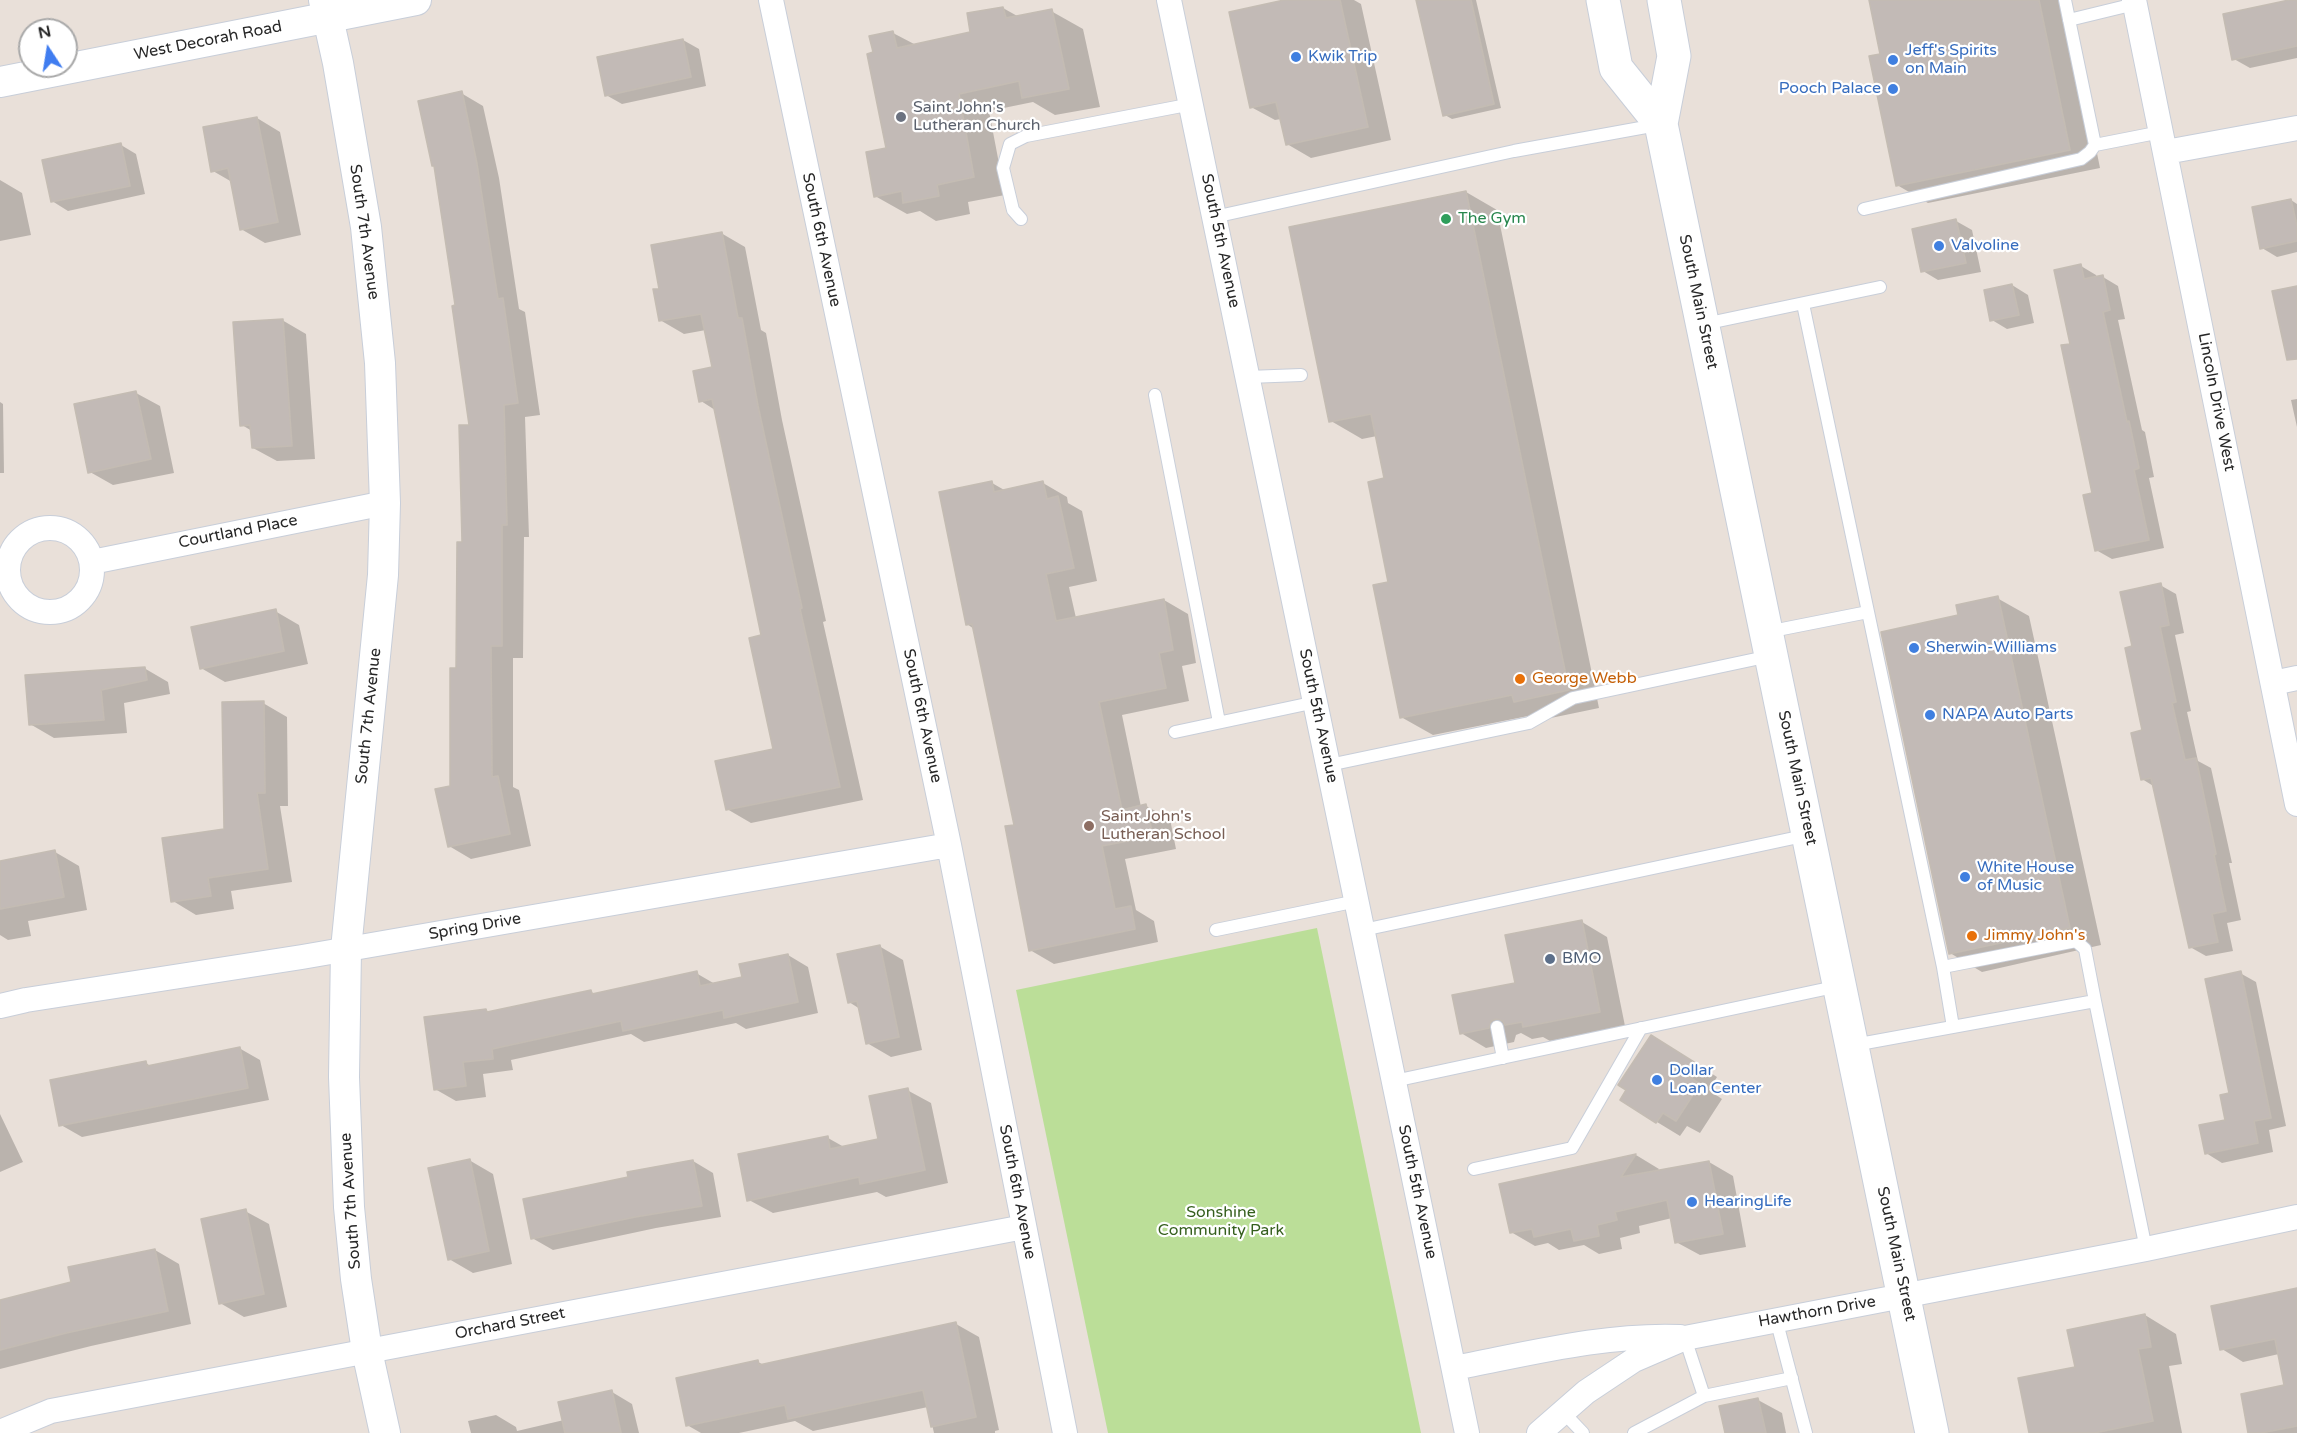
<!DOCTYPE html>
<style>
body{margin:0}
#map{position:relative;width:2297px;height:1433px;overflow:hidden;background:#e9e0d9;font-family:"Varela Round",sans-serif}
canvas{display:block}
.north{position:absolute;left:18px;top:18px;width:60px;height:60px;box-sizing:border-box;background:#fff;border:2px solid #a9a9a9;border-radius:50%;rotate:348deg;font-size:16px;font-weight:700;line-height:24px;text-align:center;color:#272727}
.north::after{content:'';display:block;margin:auto;width:21px;height:27px;background:#407df0;clip-path:polygon(50% 0,100% 100%,50% 72%,0 100%)}
</style>
<div id="map">
<canvas width="2297" height="1433"></canvas>
<div class="north">N</div>
</div>
<script>
const c = document.querySelector('canvas').getContext('2d');
c.lineJoin = 'round';
function fillPath(path, color) { c.fillStyle = color; c.fill(path, 'evenodd'); }
function stroke(path, color, width, dash) { c.strokeStyle = color; c.lineWidth = width; c.lineCap = dash ? 'butt' : 'round'; c.setLineDash(dash || []); c.stroke(path); }
function label(font, color, halo, rows, align = 'center') {
  c.font = font + ' "Varela Round",sans-serif'; c.lineWidth = 4.5; c.setLineDash([]); c.textBaseline = 'middle'; c.strokeStyle = halo; c.fillStyle = color; for (const [text, x, y, turn = 0] of rows) {
    c.save(); c.translate(x, y); c.rotate((+turn || 0) * Math.PI / 180); c.textAlign = isNaN(turn) ? turn : align; if (halo) c.strokeText(text, 0, 0); c.fillText(text, 0, 0); c.restore();
  }
}
fillPath(new Path2D(`
 M1317 928 1421 1433H1108L1016 990Z`), '#bbde98');
fillPath(new Path2D(`
 M1291 0H1354L1361 4 1391 140 1311 158 1287 144 1281 119 1275 120 1251 107Z
 M1418 0H1476L1501 108 1452 119 1445 115Z
 M1870 0H2066L2100 168 1928 203 1897 185 1882 55Z
 M2297 2V58L2250 68 2234 59Z
 M1003 8 1019 17 1051 11 1083 29 1100 107 1055 115 1033 102 989 111 1005 195 968 202 970 214 936 221 920 211 907 214 875 196 887 149 875 53 893 33 916 45 972 33Z
 M683 40 699 49 706 86 622 104 606 95Z
 M461 93 483 106 499 178 519 309 525 312 540 415 525 417 529 537H524L523 658H513V787L519 790 531 846 471 859 449 846 471 426 457 306Z
 M257 118 280 132 301 235 265 243 241 229 232 182 213 171Z
 M121 145 136 154 145 194 68 211 52 201Z
 M0 180 22 193 31 235 0 241Z
 M1466 192 1497 210 1599 708 1546 719 1538 714 1433 735 1401 717 1390 583 1386 479 1377 436 1362 439 1331 421Z
 M2291 200 2297 204V252L2277 257 2262 248Z
 M1956 221 1972 230 1981 272 1938 280 1923 271Z
 M721 233 745 247 761 330 766 333 782 420 826 621 823 622 863 800 751 823 727 809 775 751 763 636 715 410 701 401 714 368 706 330 684 334 660 320 661 290Z
 M2081 266 2096 275 2097 278 2103 277 2118 286 2125 319 2118 320 2142 430 2145 432 2154 477 2149 478 2164 548 2112 559 2096 550 2094 495 2071 345Z
 M2012 285 2028 295 2034 323 2007 329 1992 320Z
 M282 320 306 334 315 459 277 461 253 448 252 431 242 425Z
 M136 393 160 406 174 473 113 485 90 472Z
 M2297 399V427L2291 400Z
 M0 402 3 404 4 473H0Z
 M992 483 1006 491 1043 483 1067 497 1068 503 1082 511 1097 581 1069 587 1076 618 1164 600 1188 614 1196 663 1182 666 1189 701 1122 715 1141 807 1146 806 1170 819 1176 849 1125 859 1136 910 1154 921 1158 942 1054 964 1030 950 1016 826 974 629 967 624Z
 M2160 585 2176 594 2184 633 2175 635 2191 711 2187 712 2198 761 2211 768 2232 863H2229L2241 920 2227 923 2233 951 2206 956 2190 947 2155 787 2142 779 2144 731 2134 648Z
 M1997 598 2029 616 2101 945 1982 972 1950 953 1960 617Z
 M275 611 299 625 308 664 225 682 201 668Z
 M144 668 168 682 170 694 124 703 127 733 54 738 30 724Z
 M263 703 287 717 288 806H280L292 882 231 891 234 909 196 915 173 901 225 830Z
 M55 852 79 866 87 910 28 921 31 936 8 940 0 935V862Z
 M1582 922 1607 937 1625 1026 1550 1041 1543 1037 1532 1039 1521 1033 1516 1035 1514 1042 1486 1048 1461 1033Z
 M879 946 903 960 922 1050 891 1057 867 1043 860 1009 849 1002Z
 M788 955 808 967 818 1013 746 1029 736 1023 644 1042 631 1034 511 1060 513 1070 483 1074 486 1097 456 1101 435 1089 486 1010 490 1013 591 992 596 994 696 973 715 984 744 978Z
 M2240 973 2256 982 2286 1126 2269 1130 2273 1152 2222 1163 2206 1153 2227 1121Z
 M239 1048 260 1060 269 1100 82 1137 61 1125 146 1063 152 1067Z
 M1675 1050 1717 1077 1709 1090 1722 1099 1700 1133 1687 1126 1680 1136 1657 1122Z
 M907 1090 931 1103 948 1183 886 1197 877 1192 773 1213 749 1200 828 1138 844 1147 880 1140Z
 M0 1114 23 1162 0 1172Z
 M1636 1155 1659 1169 1657 1172 1709 1162 1733 1176 1746 1247 1700 1255 1676 1242 1672 1218 1639 1226 1640 1233 1620 1238 1622 1249 1599 1254 1584 1245 1559 1250 1548 1243 1535 1246 1511 1232 1501 1185Z
 M469 1160 493 1174 512 1264 473 1273 449 1259Z
 M693 1161 713 1173 721 1217 656 1228 553 1250 532 1238 629 1178Z
 M245 1211 269 1224 287 1307 244 1317 220 1303Z
 M155 1250 179 1264 191 1324 91 1346 0 1369V1302L73 1283Z
 M2297 1289V1433H2250L2285 1386 2279 1354 2243 1362 2222 1349Z
 M2145 1315 2176 1334 2182 1364 2169 1366 2182 1433H2031L2077 1368Z
 M956 1324 979 1337 999 1430 995 1431V1433H934L928 1407 813 1431 795 1421 739 1433H701L687 1425 758 1362 764 1365Z
 M612 1392 632 1404 639 1433H471L468 1421 496 1415 516 1427 517 1431 564 1420Z
 M1758 1400 1782 1413 1786 1433H1726Z`), '#0003');
const building = new Path2D(`
 M1284 0H1340L1368 127 1286 145 1276 102 1250 108 1229 12Z
 M1416 0H1471L1494 104 1443 116Z
 M1869 0H2039L2070 150 1896 186 1869 56 1880 54Z
 M2289 0H2297V46L2232 60 2223 14Z
 M1003 7 1006 18 1052 9 1069 89 1022 98 1019 81 959 94 974 177 937 185 939 196 903 203 902 191 874 197 866 152 886 148 867 54 873 52 869 36 893 31 897 48 970 32 967 13Z
 M683 39 691 77 605 96 597 57Z
 M462 91 477 164 498 299 503 298 518 403 504 405 507 525H502V646H491L492 777 498 776 510 834 448 847 435 789 450 786V668H456L457 542H462L459 425H469L452 306 455 305 434 166H432L418 101Z
 M257 117 278 222 240 230 228 168 211 172 203 127Z
 M121 143 130 186 51 202 42 160Z
 M1466 191 1569 690 1514 702 1512 695 1400 718 1373 585 1388 582 1368 482 1384 478 1371 414 1329 422 1289 227Z
 M2291 199 2297 226V241L2260 249 2252 207Z
 M1956 219 1966 263 1921 272 1912 229Z
 M722 232 738 318H742L758 406 802 608 800 609 840 787 726 810 715 761 773 749 749 638 761 635 712 399 699 402 693 371 712 367 701 314 659 321 653 289H659L651 245Z
 M2081 264 2084 279 2103 275 2110 310 2103 312 2127 422 2129 421 2139 468 2134 470 2149 540 2095 551 2083 495 2092 493 2061 345 2070 344 2054 270Z
 M2012 284 2019 315 1990 321 1984 290Z
 M2297 286V359L2287 360 2272 291Z
 M283 319 292 446 252 448 250 425 240 426 233 322Z
 M136 391 151 459 88 473 74 404Z
 M992 481 994 492 1043 481 1047 499 1058 496 1074 568 1046 574 1056 621 1164 599 1173 650 1159 653 1166 688 1099 702 1122 810 1146 804 1153 836 1102 846 1115 909 1131 906 1135 929 1029 951 1005 826 1014 825 972 624 966 625 939 492Z
 M2161 583 2169 625 2160 627 2176 702 2172 703 2185 760 2196 758 2216 854 2214 855 2226 911 2212 914 2218 942 2189 948 2151 778 2141 780 2131 733 2142 730 2125 648 2132 646 2120 592Z
 M1998 596 2070 928 1949 954 1881 632 1958 615 1956 605Z
 M276 609 284 651 200 669 191 627Z
 M145 667 147 680 101 690 104 720 29 725 25 675Z
 M264 701 265 793H257L268 869 208 878 211 896 171 902 162 838 224 829 222 702Z
 M55 850 64 897 0 909V861Z
 M1582 920 1600 1012 1523 1027 1522 1022 1505 1025 1503 1021 1496 1019 1491 1021 1489 1028 1460 1034 1452 995 1515 983 1505 935Z
 M880 945 899 1037 866 1044 857 1001 848 1003 837 954Z
 M788 954 798 1002 724 1018 723 1010 623 1031 621 1021 492 1049 493 1059 463 1062 466 1086 434 1090 424 1017 486 1009 487 1012 591 990 592 994 697 971 700 986 742 977 739 964Z
 M2241 971 2271 1118 2254 1121 2258 1143 2205 1154 2199 1125 2225 1120 2220 1095 2229 1093 2205 979Z
 M1651 1035 1694 1062 1686 1075 1700 1084 1676 1121 1663 1113 1656 1123 1620 1100 1626 1090 1618 1085Z
 M240 1047 248 1088 59 1126 50 1080 146 1061 147 1066Z
 M908 1088 925 1170 860 1184 859 1177 747 1201 738 1154 828 1136 830 1149 878 1139 869 1096Z
 M1636 1154 1621 1177 1709 1161 1723 1234 1675 1243 1667 1200 1615 1212 1617 1220 1597 1225 1599 1236 1574 1241 1571 1229 1534 1237 1532 1229 1510 1233 1499 1184Z
 M470 1159 489 1251 448 1260 428 1168Z
 M693 1160 702 1206 635 1217 531 1239 523 1199 628 1177 627 1172Z
 M246 1209 264 1294 219 1304 201 1219Z
 M155 1249 168 1311 66 1333 0 1350V1300L71 1282 68 1267Z
 M2297 1288V1426L2261 1433H2248L2241 1394 2284 1385 2275 1339 2220 1350 2211 1306Z
 M2145 1314 2151 1347 2138 1349 2153 1421 2094 1433H2029L2018 1378 2075 1367 2067 1330Z
 M956 1322 976 1417 931 1427 923 1390 788 1419 785 1405 686 1426 676 1378 758 1360 759 1365Z
 M612 1390 621 1433H565L558 1402Z
 M1758 1398 1766 1433H1725L1719 1406Z`);
fillPath(building, '#c2bab6');
stroke(building, '#c4bcb3', 1.5);
const service = new Path2D(`
 M2069 20 2135 4
 M2095 145 2161 132
 M1864 209 2081 159 2090 152 2095 145 2065 0
 M1214 217 1514 151 1657 125
 M1021 219 1013 210 1003 168 1010 144 1026 136 1192 104
 M1803 304 1943 967
 M1704 324 1880 287
 M1248 377 1301 375
 M1155 395 1219 722
 M1767 632 1868 612
 M1175 732 1316 702
 M1329 765 1529 723 1573 698 1770 656
 M1216 930 1357 901
 M1363 930 1808 835
 M2095 1001 2146 1249
 M1497 1027 1503 1058
 M1854 1045 2095 1001 2085 949 2076 941 1943 967 1953 1027
 M1394 1081 1839 986
 M1474 1169 1572 1148 1641 1028
 M1776 1319 1806 1433
 M1685 1338 1704 1396
 M1563 1412 1583 1433
 M1634 1433 1704 1396 1792 1378`);
const minor = new Path2D(`
 M771 0 949 845 1065 1433
 M1169 0 1467 1433
 M2134 0 2297 804
 M2166 152 2297 128
 M8 570a42 42 0 1 1 84 0a42 42 0 1 1-84 0Z
 M92 562 385 503
 M2273 683 2297 678
 M0 1006 26 1000 302 957 949 845
 M1454 1368C1528 1354 1604 1334 1680 1337
 M0 1432 51 1411 1024 1227
 M1539 1433 1586 1392 1634 1360 1685 1338 2146 1249 2297 1217`);
const tertiary = new Path2D(`
 M324 0 338 63 366 227 380 363 385 503 383 575 346 949 344 1077 349 1207 356 1279 367 1351 385 1433
 M0 82 416 0`);
const secondary = new Path2D(`
 M1603 0 1616 68 1661 124
 M1664 0 1674 56 1661 124 1932 1433`);
stroke(service, '#c8ced9', 14);
stroke(minor, '#c8ced9', 26);
stroke(tertiary, '#c8ced9', 32);
stroke(secondary, '#c8ced9', 35);
stroke(service, '#fff', 12);
stroke(minor, '#fff', 24);
stroke(tertiary, '#fff', 30);
stroke(secondary, '#fff', 33);
for (const [x, y, r, color] of [
 [1296,57,6,"#3f7fe0"],
 [1893,60,6,"#3f7fe0"],
 [1893,89,6,"#3f7fe0"],
 [901,117,6,"#6b7280"],
 [1446,219,6,"#2e9e5b"],
 [1939,246,6,"#3f7fe0"],
 [1914,648,6,"#3f7fe0"],
 [1520,679,6,"#e8710a"],
 [1930,715,6,"#3f7fe0"],
 [1089,826,6,"#8d6e63"],
 [1965,877,6,"#3f7fe0"],
 [1972,936,6,"#e8710a"],
 [1550,959,6,"#5c6f8a"],
 [1657,1080,6,"#3f7fe0"],
 [1692,1202,6,"#3f7fe0"]
]) { const dot = new Path2D(); dot.arc(x, y, r, 0, 2 * Math.PI); c.fillStyle = color; c.fill(dot); stroke(dot, '#fff', 2); }
label('16px', '#272727', '#fff', [
 ["West Decorah Road",208,41,-11],
 ["South 7th Avenue",364,232,82],
 ["South 6th Avenue",821,240,78],
 ["South 5th Avenue",1220,241,78],
 ["South Main Street",1698,302,78],
 ["Lincoln Drive West",2216,402,79],
 ["Courtland Place",238,532,-11],
 ["South 7th Avenue",369,716,-84],
 ["South 6th Avenue",922,716,78],
 ["South 5th Avenue",1318,716,78],
 ["South Main Street",1797,778,78],
 ["Spring Drive",475,927,-10],
 ["South 6th Avenue",1017,1192,79],
 ["South 5th Avenue",1417,1192,78],
 ["South 7th Avenue",351,1201,-94],
 ["South Main Street",1896,1254,78],
 ["Hawthorn Drive",1817,1312,-10],
 ["Orchard Street",510,1324,-11]
]);
label('16px', '#366cbe', '#fff', [
 ["Jeff's Spirits",1905,51],
 ["on Main",1905,69],
 ["Kwik Trip",1308,57],
 ["Pooch Palace",1881,89,"right"],
 ["Valvoline",1951,246],
 ["Sherwin-Williams",1926,648],
 ["NAPA Auto Parts",1942,715],
 ["White House",1977,868],
 ["of Music",1977,886],
 ["Dollar",1669,1071],
 ["Loan Center",1669,1089],
 ["HearingLife",1704,1202]
], 'left');
label('16px', '#5b616d', '#fff', [
 ["Saint John's",913,108],
 ["Lutheran Church",913,126]
], 'left');
label('16px', '#27864d', '#fff', [
 ["The Gym",1458,219]
], 'left');
label('16px', '#c56008', '#fff', [
 ["George Webb",1532,679],
 ["Jimmy John's",1984,936]
], 'left');
label('16px', '#785e54', '#fff', [
 ["Saint John's",1101,817],
 ["Lutheran School",1101,835]
], 'left');
label('16px', '#4e5e75', '#fff', [
 ["BMO",1562,959]
], 'left');
label('16px', '#355f1d', '#fff', [
 ["Sonshine",1221,1213],
 ["Community Park",1221,1231]
]);
</script>
